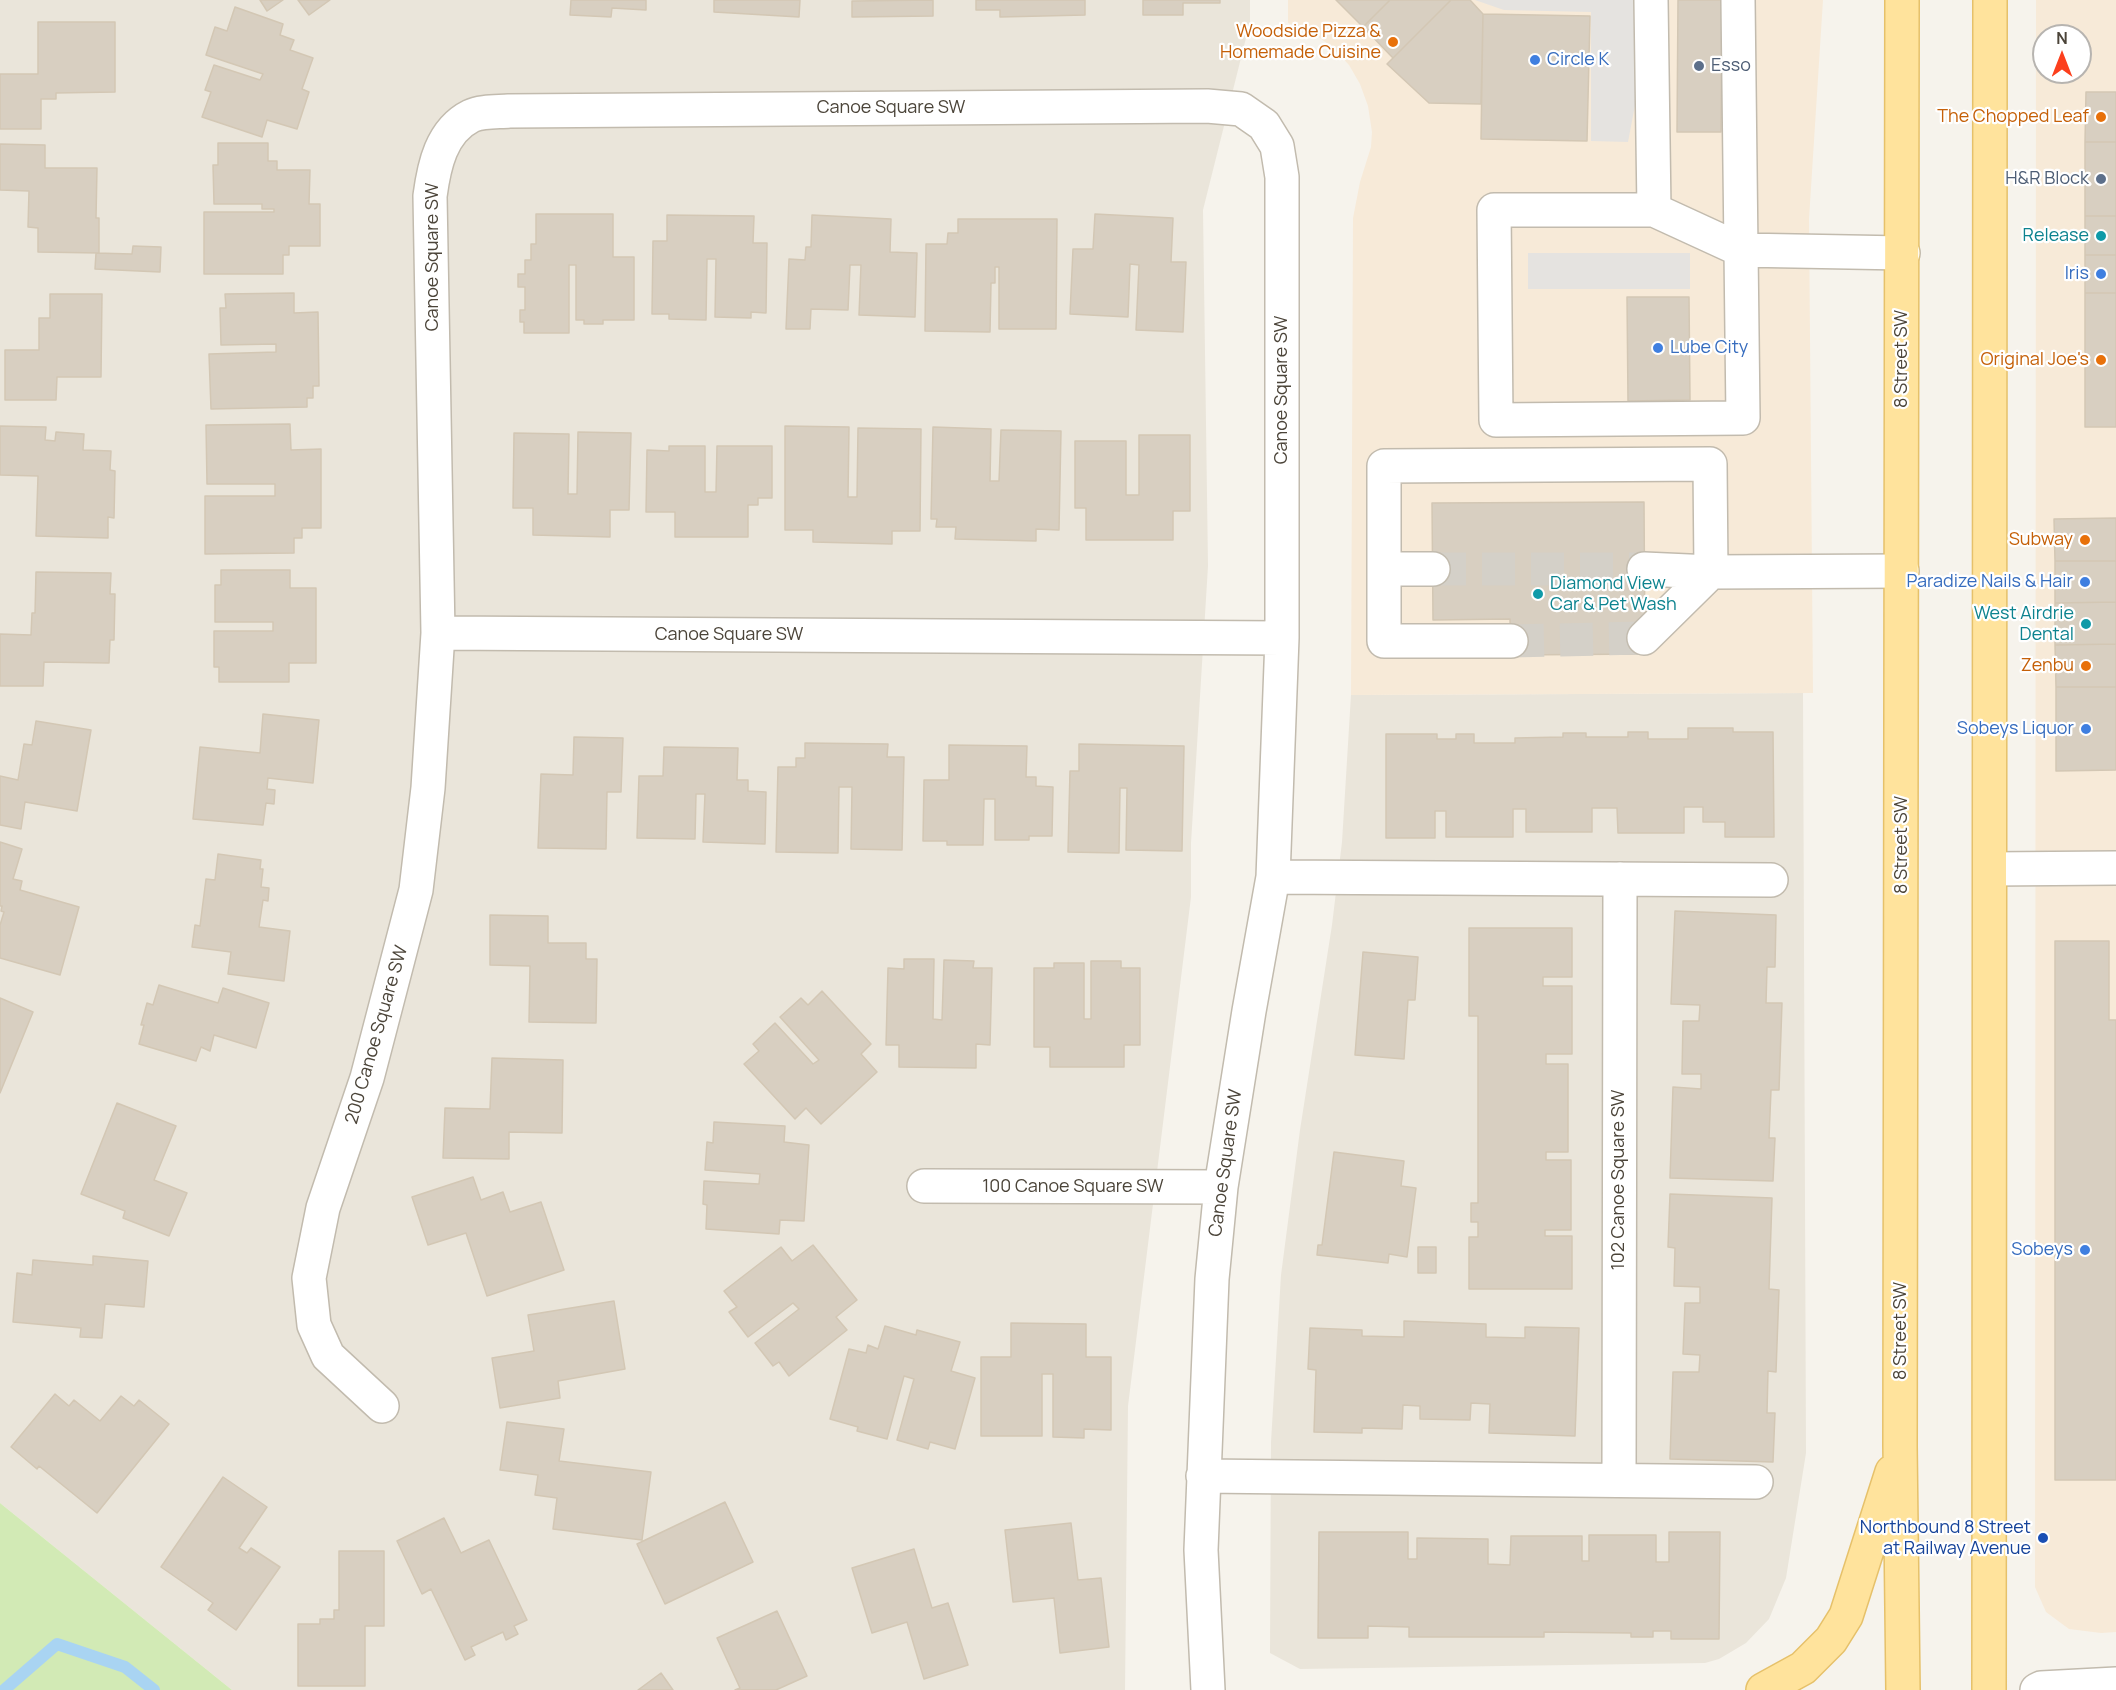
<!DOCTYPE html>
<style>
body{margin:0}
#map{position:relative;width:2116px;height:1690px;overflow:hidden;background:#f6f3ec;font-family:Manrope,sans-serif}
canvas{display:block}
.north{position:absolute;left:2032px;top:24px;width:60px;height:60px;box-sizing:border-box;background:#fff;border:2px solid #b7b4b0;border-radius:50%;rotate:0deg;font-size:16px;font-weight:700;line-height:24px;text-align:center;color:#4b4439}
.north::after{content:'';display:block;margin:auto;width:21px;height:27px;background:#fc3f1d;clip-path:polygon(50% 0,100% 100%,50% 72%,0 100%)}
</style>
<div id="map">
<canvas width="2116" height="1690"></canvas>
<div class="north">N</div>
</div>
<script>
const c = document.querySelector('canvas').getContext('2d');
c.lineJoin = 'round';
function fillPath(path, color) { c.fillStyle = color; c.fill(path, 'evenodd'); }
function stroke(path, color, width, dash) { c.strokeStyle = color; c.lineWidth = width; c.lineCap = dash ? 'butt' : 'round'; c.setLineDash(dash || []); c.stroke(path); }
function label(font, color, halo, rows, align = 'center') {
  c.font = font + ' Manrope,sans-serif'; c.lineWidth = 4.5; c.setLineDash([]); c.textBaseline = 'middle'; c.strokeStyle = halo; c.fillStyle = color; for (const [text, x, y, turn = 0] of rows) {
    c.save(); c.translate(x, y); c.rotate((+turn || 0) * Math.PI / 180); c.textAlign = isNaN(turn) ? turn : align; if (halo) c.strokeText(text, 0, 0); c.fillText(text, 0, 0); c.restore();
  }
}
fillPath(new Path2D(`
 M0 0H1250V22L1203 210 1208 566 1191 843V897L1128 1406 1125 1690H232L0 1503Z
 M1803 693 1806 1453 1786 1578 1769 1619 1746 1643 1719 1659 1705 1663 1300 1669 1270 1653 1271 1442 1281 1275 1300 1130 1332 925 1342 842 1351 695Z`), '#eae5da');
fillPath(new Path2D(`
 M1288 0H1823L1809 219 1813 693 1351 695 1353 218 1360 182 1371 147 1372 132 1368 106 1360 84 1349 65 1331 46 1310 31 1288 23Z
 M2036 0H2116V1632L2101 1633 2069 1629 2046 1612 2035 1587ZM2044 36H2080V72H2044Z`), '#f7ead8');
fillPath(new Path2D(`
 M0 1503 232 1690H0Z`), '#d2eab5');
fillPath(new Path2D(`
 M1475 0H1655L1628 142 1591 141V12L1504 10Z
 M1528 253H1690V289H1528Z`), '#e5e3e0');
stroke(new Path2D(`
 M4 1690 57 1644 125 1667 154 1690`), '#a9d4f2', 12);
const building = new Path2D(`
 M260 0H283L267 11Z
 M298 0H330L309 15Z
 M571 0H646V10L612 8 611 17 570 15Z
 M714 0H800L799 17 714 12Z
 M933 0V16L852 17V1Z
 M976 0H1085V15L1000 17V10H976Z
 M1143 0H1220V3H1183V15H1143Z
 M1336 0H1390L1363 27Z
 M1390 0H1451L1393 58 1363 27Z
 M1451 0H1470L1483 14 1481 104 1429 103 1387 64Z
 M1678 0H1722L1721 132H1677Z
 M235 7 283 24 280 35 294 40 290 50 313 58 302 89 309 92 297 129 267 120 262 137 202 117 211 92 205 90 214 65 260 80 263 74 206 55 215 27 227 31Z
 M1483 14 1590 16 1587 141 1481 139Z
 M38 22H115V92L56 93V99H41V129H0V74H38Z
 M2086 92H2116V142H2085Z
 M2085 142H2116V216H2085Z
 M218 143H268V161H277V170H310L309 204H320V246H289V255H283V274H204V212H274V209H262V204H214L213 165H218Z
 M0 144 45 145V168H97L96 218H99V253L38 252V228L28 227 29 191 0 190Z
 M536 214H613V257H634V320H603V324H584V320H576V265H569V333H524V322H520V310H525V287H518V274H525V260H531V244H536Z
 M1095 214 1173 218 1171 262H1186L1183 332 1136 330 1139 265 1130 264 1128 317 1070 314 1073 249H1093Z
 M667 215 754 216 753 243H767L766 313 751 312V318L715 317 716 259H707L706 320 669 319V314H652L653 241H667Z
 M812 215 891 219 890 252 917 253 915 317 859 315 861 265H850L848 310 811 309 810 329H786L789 259 805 260 806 247H811Z
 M2085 216H2116V255H2085Z
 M958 219H1057L1056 329H999V267H995V283H991L990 332 925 331 926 244H947L948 233H958Z
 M133 246 161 247 160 272 95 269 96 253 132 254Z
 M2085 255H2116V293H2085Z
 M294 293V313L318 312 319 386H313V398H307V407L211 409 209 354 276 352V344L221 345 220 308H226L225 294Z
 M2085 293H2116V427H2085Z
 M50 294H102L101 377H57L56 400H5V350H39V318H50Z
 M1627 297H1689L1690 400 1628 401Z
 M290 424 291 450 321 449V528H302V538H294V553L205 554V496H275V484H207L206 425Z
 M0 426 46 427 45 440 55 441 56 432 84 434 83 450 111 451 110 470 115 471 114 518 108 517V538L36 536 38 476 0 475Z
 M785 426 849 427 848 497H857L858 428 921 429 920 531H892V544L813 542V530H785Z
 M933 427 991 429 990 481H999L1001 430 1061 431 1059 530 1036 529V541L955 539 956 527H936L937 519H931Z
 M578 432 631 433 629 510H610V537L533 535V508H513L514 433 569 434 568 494H577Z
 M1139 435H1190V511H1173V540H1086V508H1075V441H1126V495H1139Z
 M669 446H705V492H716L717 446H772V498H758V505H748V537H675V512H646L647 450 669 451Z
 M1644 502 1645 654 1511 655 1510 619 1433 620 1432 503Z
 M2116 518V561H2055L2054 519Z
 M2055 561H2116V602L2055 603Z
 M221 570H290V588H316V663H289V682H219V667H214V631H273V622H215V585H221Z
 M36 572 111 573 110 594H115L114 640H110L109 663 44 662 43 686H0V634L31 635 32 613H35Z
 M2116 602V644L2055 645V603Z
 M2116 644V687H2056L2055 645Z
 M2056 687H2116V770L2056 771Z
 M263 714 319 720 313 783 268 778 267 789 275 790 274 804 266 803 263 825 193 819 200 747 260 753Z
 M36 721 91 730 77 811 25 802 21 829 0 825V776L18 780 24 744 32 745Z
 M1688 728H1733V732H1773L1774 837H1725V822H1703V807H1684V833H1618L1617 808H1592V832H1526V809H1513V837H1446V811H1435V838H1386V734H1437V739H1456V734H1474V743H1515V738L1563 737V733H1586V737H1628V732H1648V739H1688Z
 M574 737 623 738 621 792H607L606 849 538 848 541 774 573 775Z
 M805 743 888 744 887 757H904L902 850 851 849 852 787H839L838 853 776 852 778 767H796V758H805Z
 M1079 744 1184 746 1182 851 1126 850 1127 788H1120L1119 853 1068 852 1070 771H1079Z
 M949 745 1027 746 1026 777H1036V786L1053 787 1052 836H1029V840H995V799H984L983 845H947V841H923L924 780H949Z
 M664 747 738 748 737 780H748V791L766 792 765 844 703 842 705 794H696L695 839 637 838 639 776H663Z
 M0 842 22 849 13 879 22 881 20 890 79 907 60 975 0 958V925L4 912 1 911 2 906H0Z
 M218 854 261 860 260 869H263L261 887 269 888 268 901 263 900 259 927 290 931 284 981 228 974 231 952 192 947 195 925 200 926 206 879 215 880Z
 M1675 911 1776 915 1775 967H1767L1766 1003H1782L1779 1090H1771L1769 1138H1775L1773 1181 1670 1178 1673 1087 1701 1089V1074H1682L1683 1021H1699L1700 1005 1671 1004Z
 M490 915 548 916V943H586V959H597L596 1023 529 1022 530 966 490 965Z
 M1469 928H1572V977H1543V986H1572V1054H1546V1064H1568V1152H1546V1160H1571V1230H1545V1236H1572V1289H1469V1237H1478V1222H1471V1203H1478V1016H1469Z
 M2055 941H2109V1020H2116V1480H2055Z
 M1363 952 1418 957 1415 1000H1408L1404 1059 1355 1055Z
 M904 959H934L933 1019 942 1020 944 960 974 961 973 968H992L990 1045 976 1044V1068L899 1067V1045H886L888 968 904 969Z
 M1091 961H1121V968H1140V1045H1124V1067H1050V1047H1034V968H1054V963H1084V1019H1091Z
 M159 985 218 1003 223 988 269 1003 256 1048 214 1035 210 1051 201 1047 196 1061 139 1044 144 1025H141L147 1003 153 1005Z
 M822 991 871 1044 861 1054 877 1072 821 1124 806 1108 795 1119 744 1064 759 1051 753 1044 775 1023 813 1064 819 1060 780 1017 801 998 808 1005Z
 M0 998 33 1012 0 1093Z
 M492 1058 563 1060 562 1133 509 1132V1159L443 1158 445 1108 490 1109Z
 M117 1103 176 1126 154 1180 187 1193 169 1236 123 1218 125 1211 81 1194Z
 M714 1122 785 1126 784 1142 809 1145 804 1221 780 1220 779 1234 706 1229 707 1205 703 1204 704 1181 759 1184 760 1174 705 1170 707 1142 713 1143Z
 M1334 1152 1404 1161 1401 1186 1416 1188 1407 1257 1389 1254 1388 1263 1317 1255 1318 1245H1322Z
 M473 1177 481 1200 503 1192 510 1212 541 1202 564 1270 487 1296 466 1233 428 1245 412 1197Z
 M1670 1194 1772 1198 1769 1289 1779 1290 1776 1372 1768 1371 1767 1413H1775L1773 1462 1670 1459 1673 1372H1699L1700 1355 1683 1354 1685 1303H1700V1287L1674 1286 1675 1248 1668 1247Z
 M813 1245 857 1300 836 1317 847 1330 789 1376 779 1362 773 1366 755 1343 799 1309 793 1303 748 1337 729 1312 737 1307 724 1291 781 1247 792 1261Z
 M1418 1247H1436V1273H1418Z
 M93 1256 148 1261 144 1307 105 1304 102 1338 80 1337 81 1328 13 1322 17 1273 32 1275 33 1260 93 1265Z
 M614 1301 625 1369 558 1381 560 1398 500 1408 492 1358 534 1351 528 1315Z
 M1404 1321 1486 1324V1337L1525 1338V1327L1579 1328 1575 1436 1489 1433 1490 1404 1471 1403 1470 1420 1420 1419V1406L1403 1405 1402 1429 1362 1428V1433L1314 1432 1316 1370 1308 1369 1310 1328 1362 1330V1336L1404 1337Z
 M1011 1323 1086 1324V1357H1111V1430L1084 1429V1438L1053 1437V1374H1042V1436H981V1357H1011Z
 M885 1326 916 1335 917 1330 960 1342 951 1371 975 1378 955 1449 930 1442 928 1449 897 1440 914 1379 904 1376 887 1439 857 1431 858 1427 830 1419 849 1349 866 1353 868 1345 878 1349Z
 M55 1394 69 1406 74 1400 100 1421 121 1396 134 1406 139 1400 169 1424 97 1513 39 1466 37 1469 11 1447Z
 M507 1422 564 1429 559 1461 651 1472 642 1540 553 1529 557 1498 535 1495 538 1475 500 1470Z
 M223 1477 267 1507 239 1548 247 1553 251 1548 280 1567 236 1630 208 1610 213 1603 161 1567Z
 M725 1502 753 1562 665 1604 637 1544Z
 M444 1518 461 1553 489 1540 527 1620 514 1626 518 1634 506 1640 503 1632 471 1647 475 1655 465 1660 431 1589 422 1594 397 1541Z
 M1071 1523 1078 1580 1101 1578 1109 1647 1060 1653 1054 1598 1013 1602 1005 1530Z
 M1319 1532H1408V1559H1417V1538L1488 1539V1564L1510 1565 1511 1536H1582V1561H1589V1535H1656V1562H1669V1532H1720L1719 1639H1671V1631H1653V1637H1631V1633L1544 1632V1637H1409V1627L1368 1626V1638H1318Z
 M914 1549 932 1608 948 1603 968 1665 924 1679 907 1622 872 1633 852 1568Z
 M339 1551H384V1626H365V1686H298V1624H320V1619H334V1610H339Z
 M777 1611 807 1676 776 1690H735L740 1688 717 1638Z
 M661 1673 673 1690H638Z`);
fillPath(building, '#d8cfc1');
stroke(building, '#d3c7b4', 1.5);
stroke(new Path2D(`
 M1433 569H1644
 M1511 641 1644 638`), '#d4d0c8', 33, [33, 16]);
const minor = new Path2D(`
 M1651 0 1654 210
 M1738 0 1741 250 1903 253
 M1494 210H1654L1741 250 1743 418 1496 420Z
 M1384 569H1433
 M1644 569 1711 572 1902 571
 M438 633 1282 638
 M1511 641H1384V466L1710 464 1711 572 1644 638
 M1990 869 2116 868
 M1273 877 1771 880
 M924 1186 1221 1187
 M382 1406 328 1356 314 1325 309 1278 323 1208 367 1078 416 890 428 788 438 633 430 196C434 166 441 131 471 116 481 111 498 112 509 111L1207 106 1241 109 1264 125 1277 146 1282 177V638L1273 877 1249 1011 1221 1187 1212 1279 1201 1550 1208 1690
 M1203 1476 1756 1482
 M1619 1480 1620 879
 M2037 1690 2041 1688 2116 1684`);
const major = new Path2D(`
 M1902 0 1900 1445 1903 1690
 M1763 1690 1803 1668 1831 1640 1846 1616 1892 1472
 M1989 1690 1990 0`);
stroke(minor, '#c2bbae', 36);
stroke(major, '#e6c16a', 36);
stroke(minor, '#fff', 33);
stroke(major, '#ffe39c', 33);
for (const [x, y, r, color] of [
 [1393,42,6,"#e8710a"],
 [1535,60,6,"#3f7fe0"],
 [1699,66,6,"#5c6f8a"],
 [2101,117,6,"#e8710a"],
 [2101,179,6,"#5c6f8a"],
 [2101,236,6,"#0f9aa8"],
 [2101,274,6,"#3f7fe0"],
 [1658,348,6,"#3f7fe0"],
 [2101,360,6,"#e8710a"],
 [2085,540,6,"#e8710a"],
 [2085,582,6,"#3f7fe0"],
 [1538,594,6,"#0f9aa8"],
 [2086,624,6,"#0f9aa8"],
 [2086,666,6,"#e8710a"],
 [2086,729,6,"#3f7fe0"],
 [2085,1250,6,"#3f7fe0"],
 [2043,1538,6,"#1a4fb4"]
]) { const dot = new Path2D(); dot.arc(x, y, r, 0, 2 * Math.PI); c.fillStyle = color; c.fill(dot); stroke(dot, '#fff', 2); }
label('18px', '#c56008', '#fff', [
 ["Woodside Pizza &",1381,32],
 ["Homemade Cuisine",1381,53],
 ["The Chopped Leaf",2089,117],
 ["Original Joe's",2089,360],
 ["Subway",2073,540],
 ["Zenbu",2074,666]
], 'right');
label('18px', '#366cbe', '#fff', [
 ["Circle K",1547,60,"left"],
 ["Iris",2089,274],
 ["Lube City",1670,348,"left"],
 ["Paradize Nails & Hair",2073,582],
 ["Sobeys Liquor",2074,729],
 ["Sobeys",2073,1250]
], 'right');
label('18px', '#4e5e75', '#fff', [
 ["Esso",1711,66],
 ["H&R Block",2089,179,"right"]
], 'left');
label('18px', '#4b4439', '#fff', [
 ["Canoe Square SW",891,108],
 ["Canoe Square SW",433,257,-90],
 ["8 Street SW",1902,359,-90],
 ["Canoe Square SW",1282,390,-90],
 ["Canoe Square SW",729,635],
 ["8 Street SW",1902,845,-90],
 ["200 Canoe Square SW",377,1035,-74],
 ["Canoe Square SW",1226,1163,-82],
 ["102 Canoe Square SW",1619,1180,-90],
 ["100 Canoe Square SW",1073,1187],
 ["8 Street SW",1901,1331,-90]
]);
label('18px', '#0d838f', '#fff', [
 ["Release",2089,236],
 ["Diamond View",1550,584,"left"],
 ["Car & Pet Wash",1550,605,"left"],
 ["West Airdrie",2074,614],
 ["Dental",2074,635]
], 'right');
label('18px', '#164399', '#fff', [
 ["Northbound 8 Street",2031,1528],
 ["at Railway Avenue",2031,1549]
], 'right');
</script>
